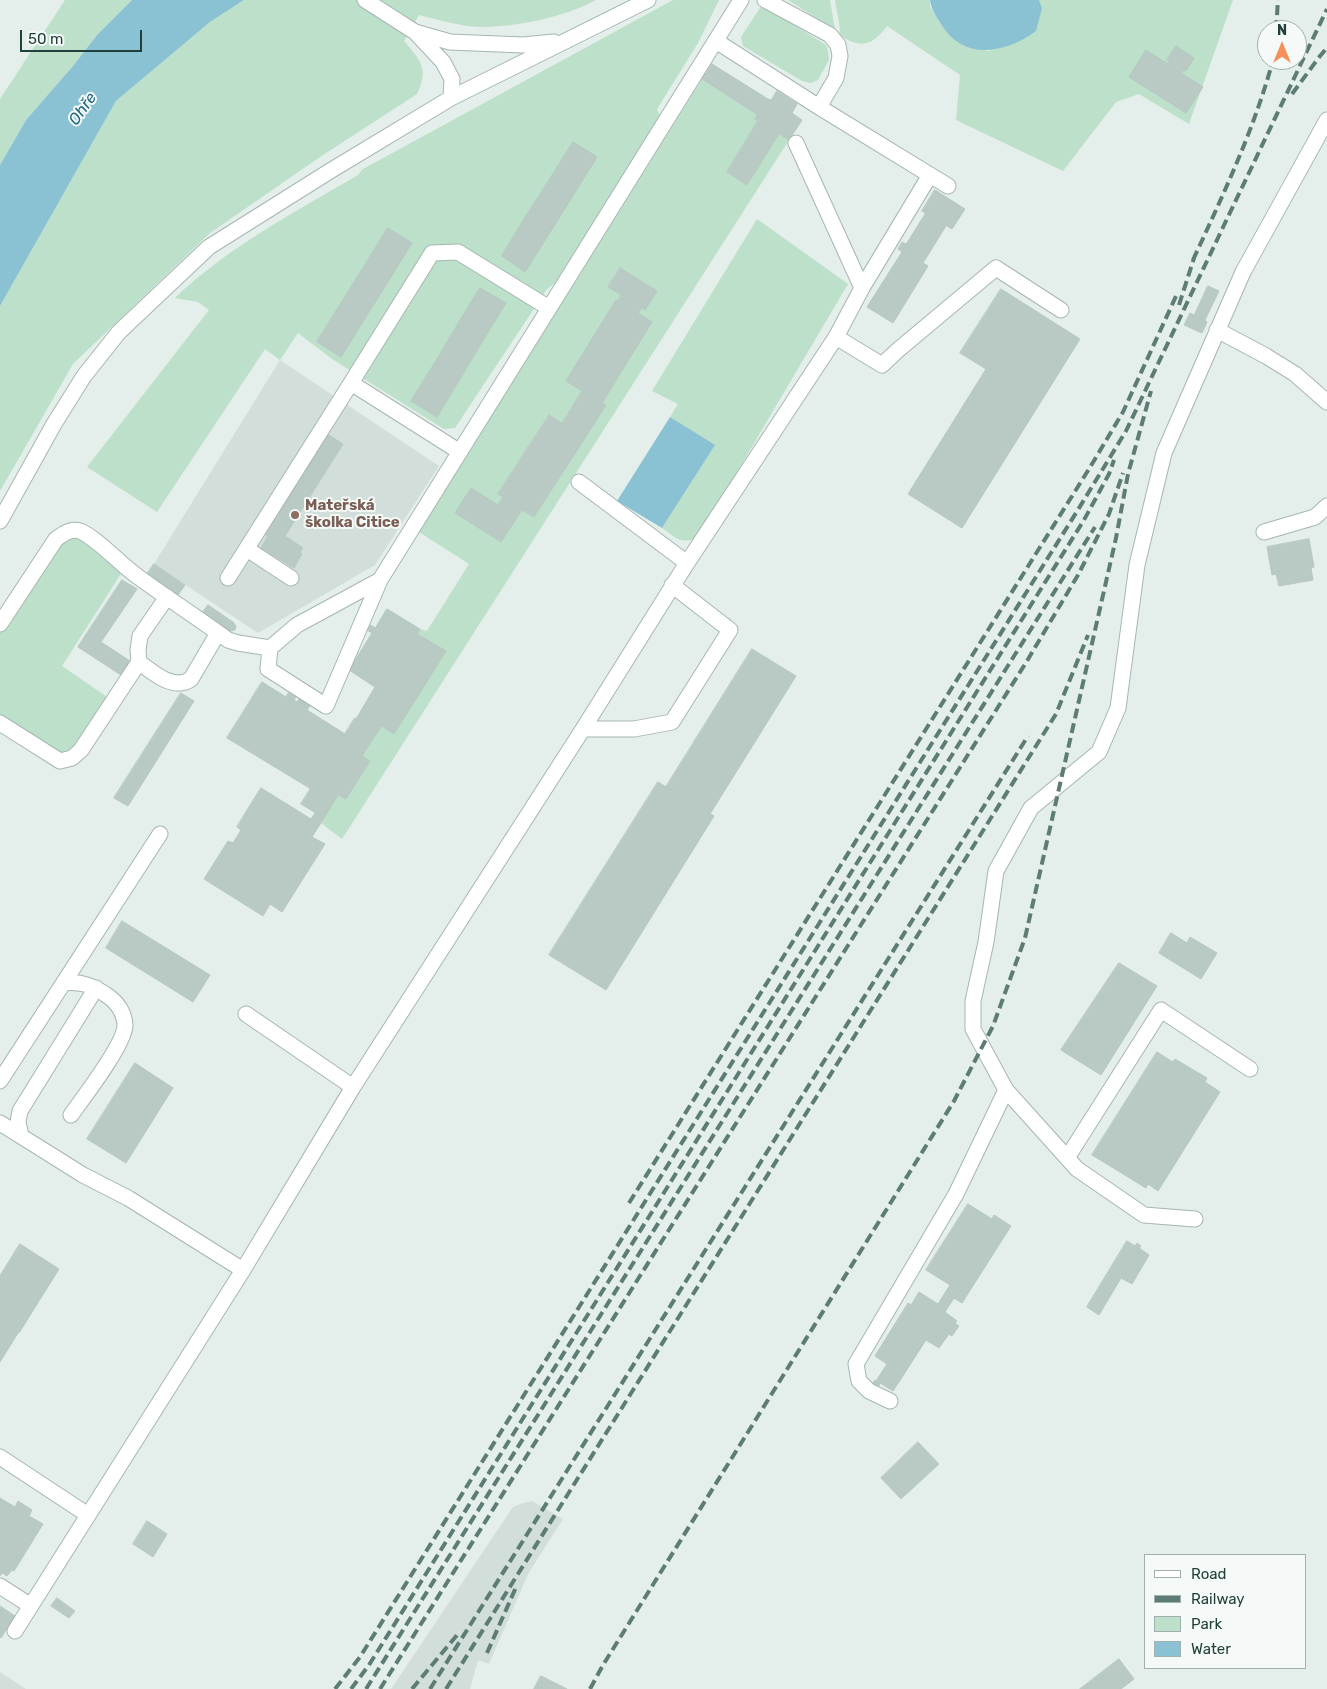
<!DOCTYPE html>
<meta charset="utf-8">
<style>
body{margin:0}
#map{position:relative;width:1327px;height:1689px;overflow:hidden;background:#e4eeea;font-family:Rubik,sans-serif}
canvas{display:block}
.legend{position:absolute;left:1144px;top:1554px;width:162px;height:115px;box-sizing:border-box;background:#f5faf8;border:1px solid #a1b0ac;margin:0;padding:6px 9px;list-style:none;font-size:15px;color:#22403b}
.legend li{display:flex;align-items:center;gap:10px;height:25px}
.legend b{width:25px;border:1px solid #a1b0ac}
.north{position:absolute;left:1257px;top:20px;width:50px;height:50px;box-sizing:border-box;background:#f5faf8;border:1px solid #a1b0ac;border-radius:50%;rotate:0deg;font-size:14px;font-weight:700;line-height:20px;text-align:center;color:#22403b}
.north::after{content:'';display:block;margin:auto;width:18px;height:22px;background:#f78f59;clip-path:polygon(50% 0,100% 100%,50% 72%,0 100%)}
.scale{position:absolute;left:20px;top:30px;width:122px;height:22px;box-sizing:border-box;border:2px solid #22403b;border-top:0;padding-left:6px;font-size:15px;line-height:18px;white-space:nowrap;color:#22403b;-webkit-text-stroke:4px #f5faf8;paint-order:stroke}
</style>
<div id="map">
<canvas width="1327" height="1689"></canvas>
<ul class="legend">
<li><b style="height:6px;background:#fff"></b>Road</li>
<li><b style="height:6px;background:#5d7c76"></b>Railway</li>
<li><b style="height:14px;background:#bce0c9"></b>Park</li>
<li><b style="height:14px;background:#8ac2d4"></b>Water</li>
</ul>
<div class="north">N</div>
<div class="scale">50 m</div>
</div>
<script>
const c = document.querySelector('canvas').getContext('2d');
c.lineJoin = 'round';
function fillPath(path, color) { c.fillStyle = color; c.fill(path, 'evenodd'); }
function stroke(path, color, width, dash) { c.strokeStyle = color; c.lineWidth = width; c.lineCap = dash ? 'butt' : 'round'; c.setLineDash(dash || []); c.stroke(path); }
function label(font, color, halo, rows, align = 'center') {
  c.font = font + ' Rubik,sans-serif'; c.lineWidth = 4; c.setLineDash([]); c.textBaseline = 'middle'; c.strokeStyle = halo; c.fillStyle = color; for (const [text, x, y, turn = 0] of rows) {
    c.save(); c.translate(x, y); c.rotate((+turn || 0) * Math.PI / 180); c.textAlign = isNaN(turn) ? turn : align; if (halo) c.strokeText(text, 0, 0); c.fillText(text, 0, 0); c.restore();
  }
}
fillPath(new Path2D(`
 M280 360 439 466 375 565 258 633 154 564Z
 M532 1501 563 1519 528 1574 489 1664 478 1660 470 1689H391L513 1507 523 1503Z
 M0 1672 26 1689H0Z`), '#d2deda');
fillPath(new Path2D(`
 M65 0H132L97 35 73 66 26 120 0 165V99Z
 M244 0H596C565 17 516 27 480 27 459 26 439 20 419 15L404 41C421 61 429 69 417 94L320 157 210 233 73 364 0 491V306L116 101 210 22Z
 M673 0H719L698 43 657 109 660 116 555 283 547 289 455 428 444 429 332 359 298 333 280 360 265 349 157 512 87 467 209 310 198 302 175 298C228 247 295 212 358 175L363 169Z
 M788 0H830L835 30Z
 M835 0H930V7L946 31 960 43 988 51 1007 46 1042 8 1039 0H1233L1189 124 1139 94 1116 102 1063 171 956 120 960 75 887 26C872 46 861 49 839 35L840 29Z
 M760 8 768 9 826 45 828 52 829 60 818 80 811 83 802 81 743 46 741 37Z
 M702 79 758 115V121L727 172 747 185 779 134 789 140 342 839 321 823 338 795 346 799 370 761 362 756 382 726 394 733 445 651 417 634 420 629 427 631 469 564 419 532ZM619 268 657 291 638 313 602 403 606 405 534 517 522 510 501 542 455 513 498 505 503 497 498 494 548 415 562 424 582 391 566 381 621 295 608 287Z
 M757 219 848 284 698 538C680 544 676 538 662 528L714 446 670 417 678 404 652 391Z
 M75 534 124 569 62 666 110 699 77 749 60 757 0 719V631L59 540Z`), '#bce0c9');
fillPath(new Path2D(`
 M132 0H244L210 22 116 101 0 306V165L26 120 73 66 97 35Z
 M930 0H1039L1042 8 1036 31C1006 53 964 62 941 24 936 16 931 9 930 0Z
 M670 417 715 445 662 528 617 501Z`), '#8ac2d4');
const building = new Path2D(`
 M1176 46 1194 58 1186 71 1183 70 1181 73 1203 87 1186 113 1129 77 1146 50 1168 64 1170 61 1167 60Z
 M712 64 768 99 758 115 702 79Z
 M777 91 797 104 792 113 802 120 789 140 755 119 768 99 771 100Z
 M758 121 779 134 747 185 727 172Z
 M573 142 597 157 574 194 550 179Z
 M550 179 574 194 549 234 525 218Z
 M935 190 965 209 952 229 922 211Z
 M926 213 946 226 923 263 928 266 893 323 867 307 902 252 898 249 902 242 906 244Z
 M525 218 549 234 525 272 502 256Z
 M388 228 412 243 341 357 317 342Z
 M620 268 657 291 645 310 642 308 638 313 652 322 602 403 566 381 616 300 618 301 621 295 608 287Z
 M1208 286 1219 291 1205 320 1207 322 1202 333 1184 325 1190 313 1194 315Z
 M480 288 506 303 482 342 457 326Z
 M1001 289 1080 339 962 528 908 494 986 369 960 353Z
 M457 326 482 342 460 379 435 363Z
 M435 363 460 379 437 417 411 401Z
 M582 391 606 405 585 438 562 424Z
 M549 415 585 438 534 517 522 510 501 542 455 513 471 488 498 505 503 497 498 494Z
 M324 432 343 444 285 536 303 548 300 552 302 554 294 568 261 548 268 536 261 532Z
 M1309 539 1314 567 1311 568 1313 580 1279 586 1276 574 1272 575 1267 547Z
 M154 564 185 585 176 598 145 577Z
 M122 580 137 589 101 642 130 661 121 675 78 647Z
 M208 605 233 622 236 626 235 630 227 632 201 615Z
 M387 609 420 629 417 634 446 651 394 734 382 726 377 733 356 719 375 687 349 670 372 633 367 630 371 625 375 628Z
 M752 649 796 676 710 814 666 787Z
 M262 682 286 697 288 693 296 697 294 700 297 702 299 699 310 706 307 710 345 734 311 789 227 738Z
 M181 693 194 701 128 806 114 798Z
 M355 718 377 733 362 756 370 761 346 799 338 795 324 818 301 804Z
 M658 782 714 816 606 990 549 955Z
 M261 788 311 819 315 813 324 818 312 837 325 844 282 912 270 904 263 916 204 879 228 841 233 843 241 830 237 827Z
 M122 921 210 975 193 1002 106 948Z
 M1171 933 1187 943 1190 937 1217 953 1201 979 1159 953Z
 M1119 963 1157 986 1101 1075 1061 1050Z
 M1157 1052 1173 1062 1175 1059 1207 1078 1205 1082 1220 1092 1158 1191 1148 1184 1146 1188 1092 1155Z
 M135 1063 173 1088 126 1163 87 1139Z
 M968 1204 992 1219 994 1215 1011 1226 962 1303 954 1298 945 1312 957 1321 955 1323 959 1326 952 1336 949 1334 939 1348 926 1340 893 1391 880 1383 879 1386 873 1383 875 1380 876 1381 887 1364 875 1356 908 1303 911 1305 919 1292 938 1304 950 1285 926 1270Z
 M1127 1241 1135 1246 1137 1243 1141 1246 1139 1248 1149 1255 1132 1284 1121 1278 1099 1315 1087 1307Z
 M20 1244 59 1269 19 1333 0 1322V1276Z
 M0 1322 18 1333 0 1362Z
 M918 1442 939 1464 901 1499 881 1478Z
 M0 1498 15 1507 18 1501 32 1510 29 1516 43 1524 14 1571 12 1570 7 1576 2 1573 0 1576Z
 M147 1521 167 1534 153 1557 133 1544Z
 M57 1598 75 1611 69 1618 51 1606Z
 M0 1606 15 1616 1 1638 0 1637Z
 M1119 1659 1134 1679 1121 1689H1080Z
 M541 1676 567 1689H534Z`);
fillPath(building, '#b9c9c4');
stroke(building, '#b6c8c2', 1);
const minor = new Path2D(`
 M365 0 415 32 443 62 452 79 451 98
 M765 0 830 35 838 45 840 56 836 78 819 107
 M415 32 450 42 523 45 554 42
 M716 41 819 107 948 186
 M796 143 862 288 836 337 882 365 898 350 996 268 1061 310
 M862 288 930 175
 M1217 330 1266 356 1295 374 1327 402
 M460 452 351 383 432 253 458 252 549 308
 M579 482 687 563
 M0 521 54 424 84 376 119 332 209 247 330 171 451 98 648 0
 M1264 532 1315 517 1327 506
 M247 549 291 578
 M228 578 351 383
 M380 580 741 0
 M380 580 326 706 268 669 270 648 297 625Z
 M0 624 56 539C63 534 71 528 80 531 97 538 121 565 137 576 167 598 198 618 228 640L238 643 270 648
 M139 662C153 673 174 691 191 679L218 633
 M0 723 60 761 72 758 81 750 139 662 138 650 140 636 167 597
 M583 729H634L672 722 730 630 672 585
 M64 983C80 981 92 985 105 994 116 1001 124 1011 125 1025 125 1044 83 1098 71 1115
 M246 1014 353 1087
 M0 1081 160 834
 M0 1123 83 1175 128 1198 243 1270
 M21 1136 18 1122 20 1111 96 988
 M1067 1158 1161 1010 1250 1069
 M1195 1219 1144 1215 1077 1169 1006 1090 973 1029V1001L986 942 996 871 1031 808 1099 752 1118 708 1137 565 1164 453 1243 272 1327 120
 M890 1401 869 1391 859 1381 856 1364 956 1194 1006 1090
 M0 1457 88 1515
 M0 1586 31 1606
 M15 1631 243 1270 353 1087 583 729 687 563 836 337`);
stroke(minor, '#a6b6b2', 17);
stroke(minor, '#fff', 15);
stroke(new Path2D(`
 M1276 30 1278 0
 M1292 94 1320 56 1327 48
 M1193 260C1223 195 1254 130 1273 60
 M1179 305 1195 255
 M629 1203 1089 469 1123 412 1177 294
 M487 1653 517 1585
 M335 1689 360 1657 1076 513 1126 431 1327 9
 M351 1689 369 1665 1084 520 1109 474 1114 460
 M366 1689 1095 527
 M380 1689 1027 661 1078 575 1109 514 1123 473
 M412 1689 457 1635
 M430 1689 1028 736
 M446 1689 1056 714 1088 635
 M590 1689 603 1665 954 1101 993 1026 1025 938 1116 538 1128 474 1151 391`), '#5d7c76', 4, [10, 5]);
for (const [x, y, r, color] of [
 [295,515,5,"#8d6e63"]
]) { const dot = new Path2D(); dot.arc(x, y, r, 0, 2 * Math.PI); c.fillStyle = color; c.fill(dot); stroke(dot, '#f5faf8', 2); }
label('bold 15px', '#785e54', '#f5faf8', [
 ["Mateřská",305,506],
 ["školka Citice",305,523]
], 'left');
label('italic 16px', '#1a657f', '#f5faf8', [
 ["Ohře",83,109,-55]
]);
</script>
